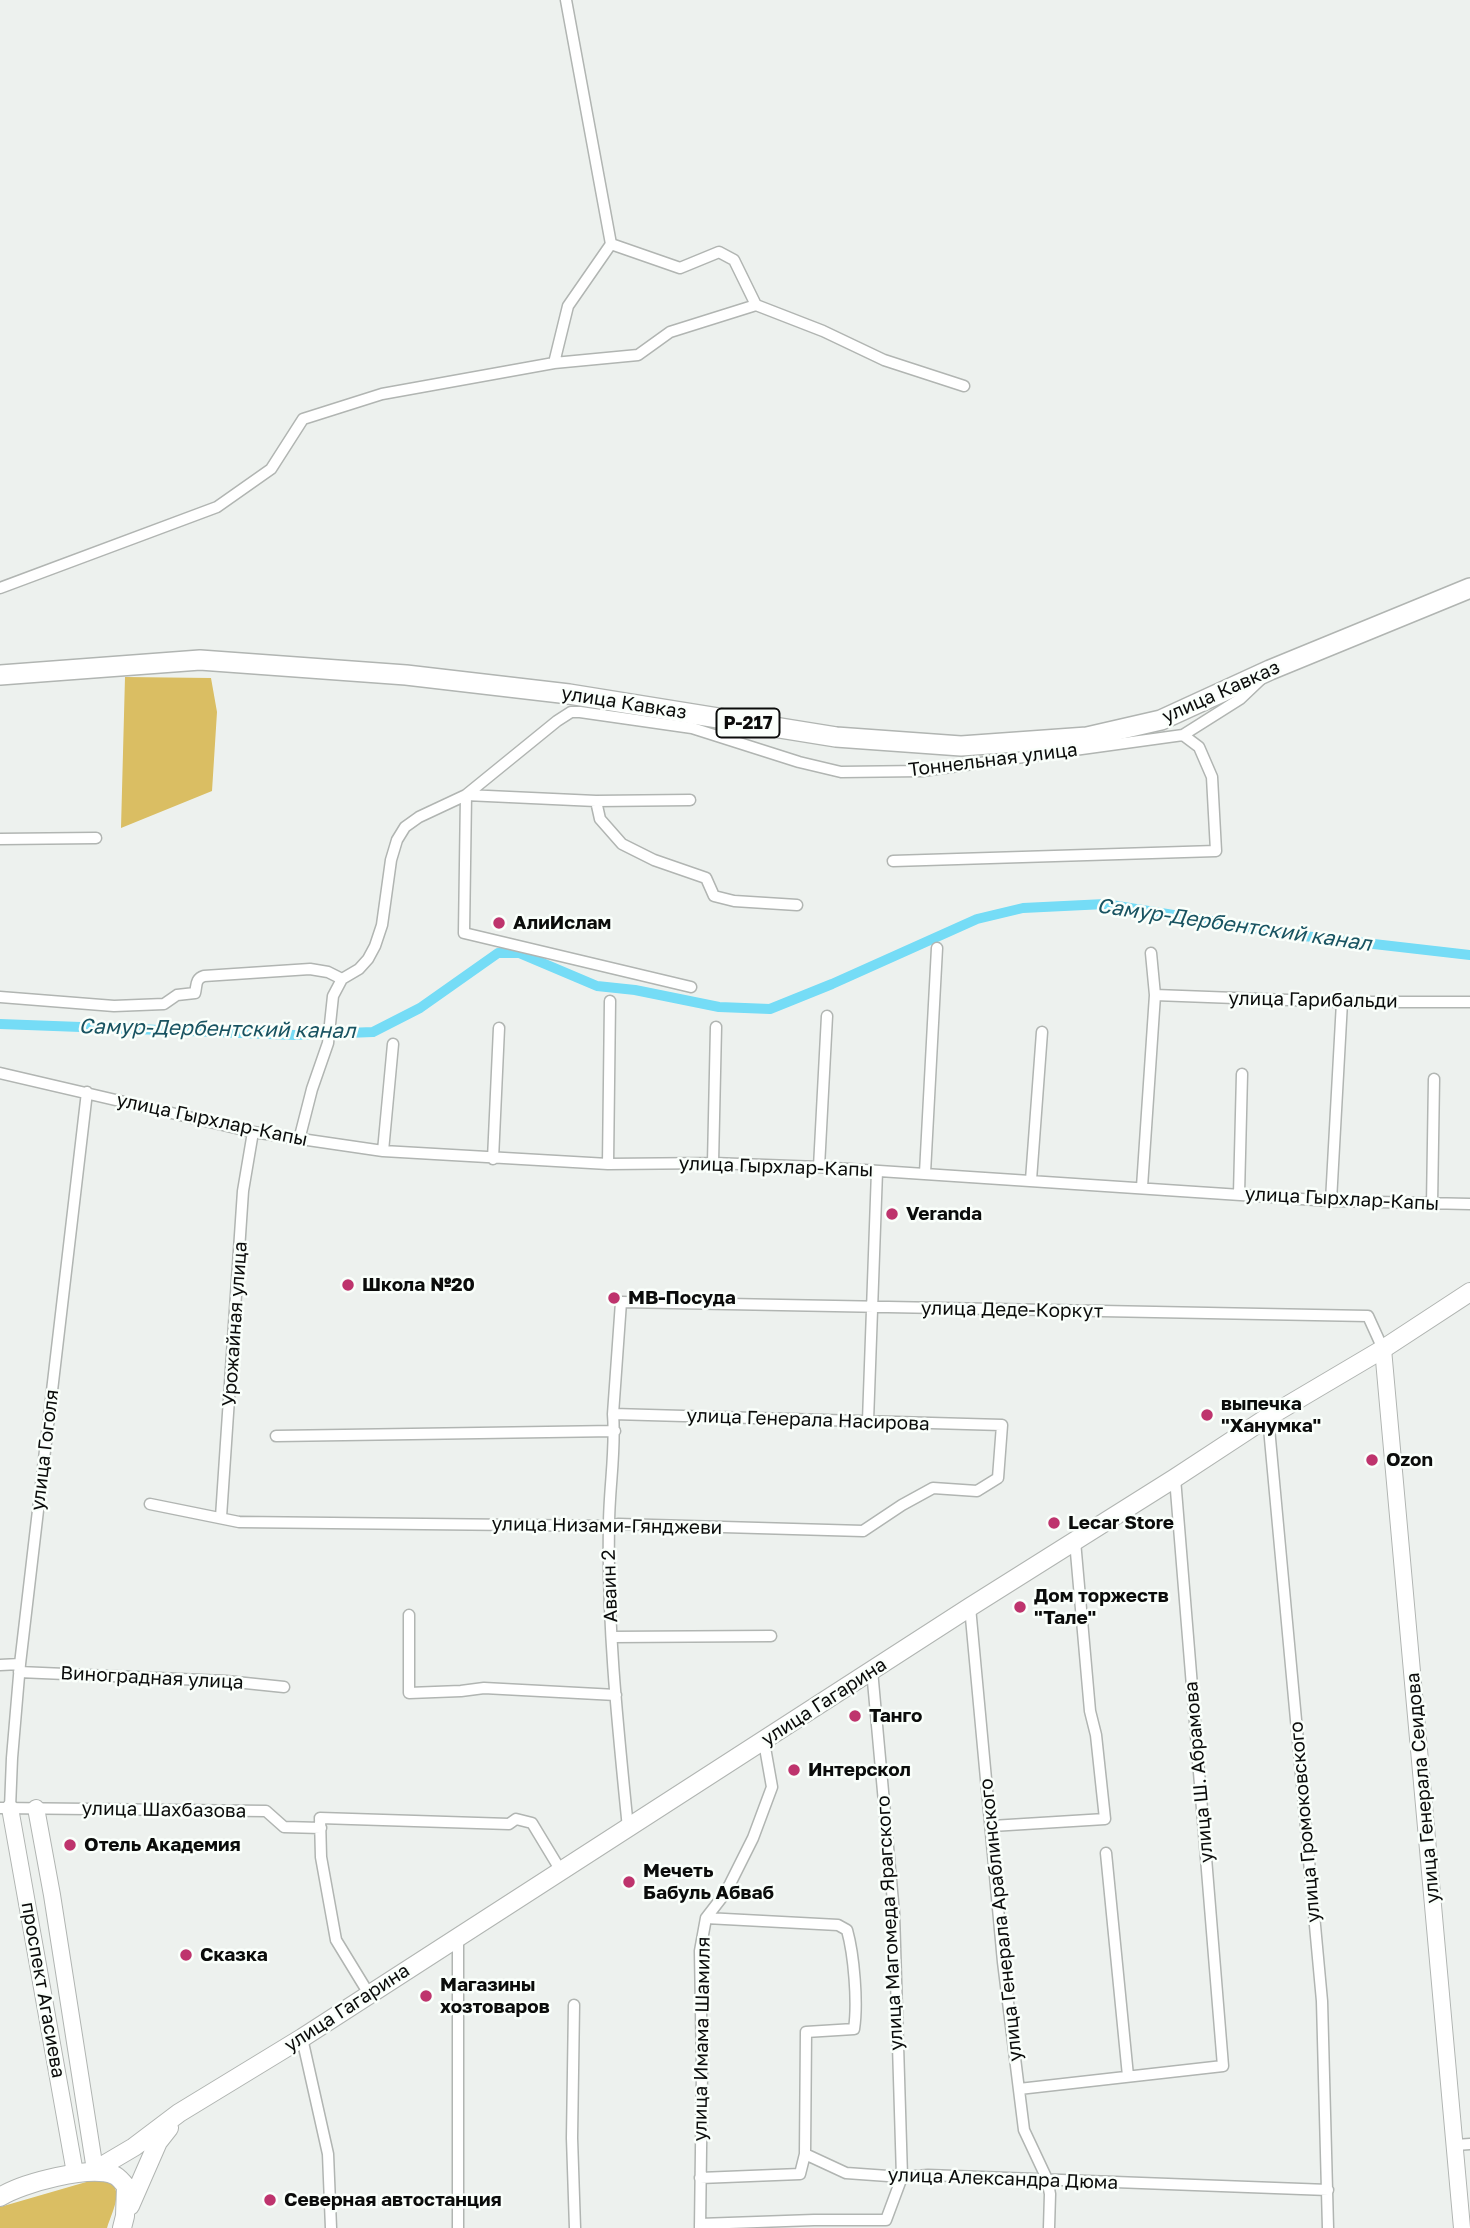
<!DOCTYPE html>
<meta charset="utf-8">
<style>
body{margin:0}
canvas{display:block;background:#edf1ee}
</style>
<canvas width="1470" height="2228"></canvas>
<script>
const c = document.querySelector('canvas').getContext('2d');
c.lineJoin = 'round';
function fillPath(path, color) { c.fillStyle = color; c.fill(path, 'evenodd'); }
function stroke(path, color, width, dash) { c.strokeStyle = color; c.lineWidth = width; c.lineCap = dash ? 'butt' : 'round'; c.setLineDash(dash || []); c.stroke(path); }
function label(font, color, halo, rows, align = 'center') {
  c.font = font + ' "Golos Text",sans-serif'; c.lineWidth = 5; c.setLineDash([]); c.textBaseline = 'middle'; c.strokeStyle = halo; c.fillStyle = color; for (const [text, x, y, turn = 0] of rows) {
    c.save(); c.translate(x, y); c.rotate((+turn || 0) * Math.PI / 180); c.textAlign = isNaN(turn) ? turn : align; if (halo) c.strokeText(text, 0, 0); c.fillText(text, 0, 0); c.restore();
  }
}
fillPath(new Path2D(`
 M125 677 211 678 217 712 212 791 121 828Z
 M100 2178C128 2184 113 2209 107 2228H0V2207Z`), '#dabe63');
stroke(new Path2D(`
 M0 1024 295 1035 373 1032 420 1008 498 953H519L597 986 635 990 719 1007 770 1009 832 984 977 919 1023 908 1105 904 1304 936 1470 955`), '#75dcf6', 10);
const street = new Path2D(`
 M611 244 680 268 719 252 734 260 756 305
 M554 363 568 306 611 244 566 0
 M0 588 217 507 271 469 303 419 382 394 554 363 638 355 670 332 756 305 823 331 884 360 964 386
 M1183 735 1240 699 1260 680
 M596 801 600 819 622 844 654 860 706 878 714 896 734 901 797 905
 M0 839 96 838
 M691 987 464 933 466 795 557 721 571 712H580L692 728 799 762 841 772 922 771 1183 735 1199 747 1212 777 1216 851 893 861
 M1155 995 1342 1002H1470
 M0 997 114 1006 164 1004 177 995 195 993C197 985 195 979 204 976L310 969 328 972 342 979
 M0 1073 253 1132 383 1151 608 1164 713 1163 819 1167 1331 1201 1470 1204
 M299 1140 312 1089 328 1043 333 996 342 979 359 969 368 959 375 946 382 925 391 860 397 840 405 827 419 817 466 795 596 801 690 800
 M383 1151 393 1044
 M493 1159 499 1028
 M713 1163 716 1027
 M608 1164 610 1001
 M819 1167 827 1016
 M925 1173 937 948
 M1031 1180 1042 1032
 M1142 1187 1155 995 1151 953
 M1239 1194 1242 1074
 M1331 1201 1342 1002
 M1432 1205 1434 1079
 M1268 1417 1322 2001 1328 2228
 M868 1421 877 1171
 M276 1436 615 1431
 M150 1504 239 1522 609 1526 618 1524 863 1531 902 1505 933 1488 977 1491 998 1478 1002 1425 613 1414
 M221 1517 243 1191 253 1132
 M970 1607 1003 1962 1024 2130 1047 2179 1050 2194 1049 2228
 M409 1615V1693L461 1691 484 1688 616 1695
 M612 1637 771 1636
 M0 1665 20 1664
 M19 1672 226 1681 284 1687
 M0 1808 266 1811 284 1827 321 1828
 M10 1808 12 1758 20 1664 87 1092
 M992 1826 1105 1819 1096 1735 1090 1711 1075 1541
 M628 1828C618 1728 607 1626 609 1525 609 1488 616 1451 613 1414L621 1302 1368 1316 1383 1349
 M1106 1853 1128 2076
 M706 1918 838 1925 847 1930C854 1955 858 2003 854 2029L806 2032 805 2154
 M458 1936V2228
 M369 1994 336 1940 321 1857 320 1818 509 1824 516 1819 532 1823 561 1871
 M574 2005 572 2138 575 2228
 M302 2038 328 2154 331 2228
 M1019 2089 1223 2066 1175 1478
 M1456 2145 1470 2144
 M700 2178 800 2174 805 2154 846 2173 902 2177 928 2175 1328 2190
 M700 2224 814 2220H886L902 2177 894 1913 872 1670
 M700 2228 702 2072 700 1951 706 1918 723 1896 730 1884 753 1838 772 1787 764 1742`);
const secondary = new Path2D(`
 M1383 1349 1462 2228
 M10 1808 75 2173
 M36 1808 52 1895 95 2170`);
const primary = new Path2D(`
 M95 2170 134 2147 179 2113 302 2038 970 1607 1175 1478 1268 1417 1383 1349 1470 1292
 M0 2197C22 2183 90 2165 114 2175 119 2177 122 2182 126 2186L125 2216 122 2228
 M130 2206 158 2142 169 2128`);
const highway = new Path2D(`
 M0 675 200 660 406 675 569 694 836 737 961 746 1087 737 1161 720 1270 670 1470 588`);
stroke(street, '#b1b5b2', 13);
stroke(secondary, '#b1b5b2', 18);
stroke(primary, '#b1b5b2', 20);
stroke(highway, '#b1b5b2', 22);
stroke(street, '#fff', 10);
stroke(secondary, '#fff', 16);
stroke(primary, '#fff', 18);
stroke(highway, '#fff', 19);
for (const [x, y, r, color] of [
 [499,923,7,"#be346d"],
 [892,1214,7,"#be346d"],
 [348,1285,7,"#be346d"],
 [614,1298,7,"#be346d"],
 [1207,1415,7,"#be346d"],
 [1372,1460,7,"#be346d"],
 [1054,1523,7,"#be346d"],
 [1020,1607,7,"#be346d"],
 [855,1716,7,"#be346d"],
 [794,1770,7,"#be346d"],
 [70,1845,7,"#be346d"],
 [629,1882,7,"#be346d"],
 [186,1955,7,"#be346d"],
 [426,1996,7,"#be346d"],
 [270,2200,7,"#be346d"]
]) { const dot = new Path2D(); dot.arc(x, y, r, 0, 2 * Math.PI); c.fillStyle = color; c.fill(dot); stroke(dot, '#fafffb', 2.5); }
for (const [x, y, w] of [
 [748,723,63]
]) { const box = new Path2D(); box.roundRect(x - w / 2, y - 14.5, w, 29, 5); c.fillStyle = '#fafffb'; c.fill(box); stroke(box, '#0b0c0b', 2); }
label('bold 18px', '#0b0c0b', null, [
 ["Р-217",748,723]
]);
label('19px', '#0b0c0b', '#fafffb', [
 ["улица Кавказ",1221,692,-24],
 ["улица Кавказ",624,703,9],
 ["Тоннельная улица",993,760,-7],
 ["улица Гарибальди",1313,1000,1],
 ["улица Гырхлар-Капы",212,1120,12],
 ["улица Гырхлар-Капы",776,1167,2],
 ["улица Гырхлар-Капы",1342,1199,3],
 ["улица Деде-Коркут",1012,1310,1],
 ["Урожайная улица",235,1324,-86],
 ["улица Генерала Насирова",808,1420,2],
 ["улица Гоголя",45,1450,-83],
 ["улица Низами-Гянджеви",607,1526,1],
 ["Аваин 2",610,1586,-92],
 ["Виноградная улица",152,1678,3],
 ["улица Гагарина",824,1702,-33],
 ["улица Ш. Абрамова",1199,1772,-95],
 ["улица Генерала Сеидова",1423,1788,-95],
 ["улица Шахбазова",164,1810,1],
 ["улица Громоковского",1305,1822,-95],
 ["улица Генерала Араблинского",1001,1920,-96],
 ["улица Магомеда Ярагского",890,1923,-93],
 ["проспект Агасиева",43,1990,80],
 ["улица Гагарина",347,2008,-33],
 ["улица Имама Шамиля",702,2039,-89],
 ["улица Александра Дюма",1003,2179,2]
]);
label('bold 19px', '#0b0c0b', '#fafffb', [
 ["АлиИслам",513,923],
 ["Veranda",906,1214],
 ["Школа №20",362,1285],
 ["МВ-Посуда",628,1298],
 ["выпечка",1221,1404],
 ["\"Ханумка\"",1221,1426],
 ["Ozon",1386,1460],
 ["Lecar Store",1068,1523],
 ["Дом торжеств",1034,1596],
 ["\"Тале\"",1034,1618],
 ["Танго",869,1716],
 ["Интерскол",808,1770],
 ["Отель Академия",84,1845],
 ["Мечеть",643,1871],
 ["Бабуль Абваб",643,1893],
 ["Сказка",200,1955],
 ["Магазины",440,1985],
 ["хозтоваров",440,2007],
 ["Северная автостанция",284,2200]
], 'left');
label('italic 21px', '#185361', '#fafffb', [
 ["Самур-Дербентский канал",1234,925,8],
 ["Самур-Дербентский канал",217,1029,1]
]);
</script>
